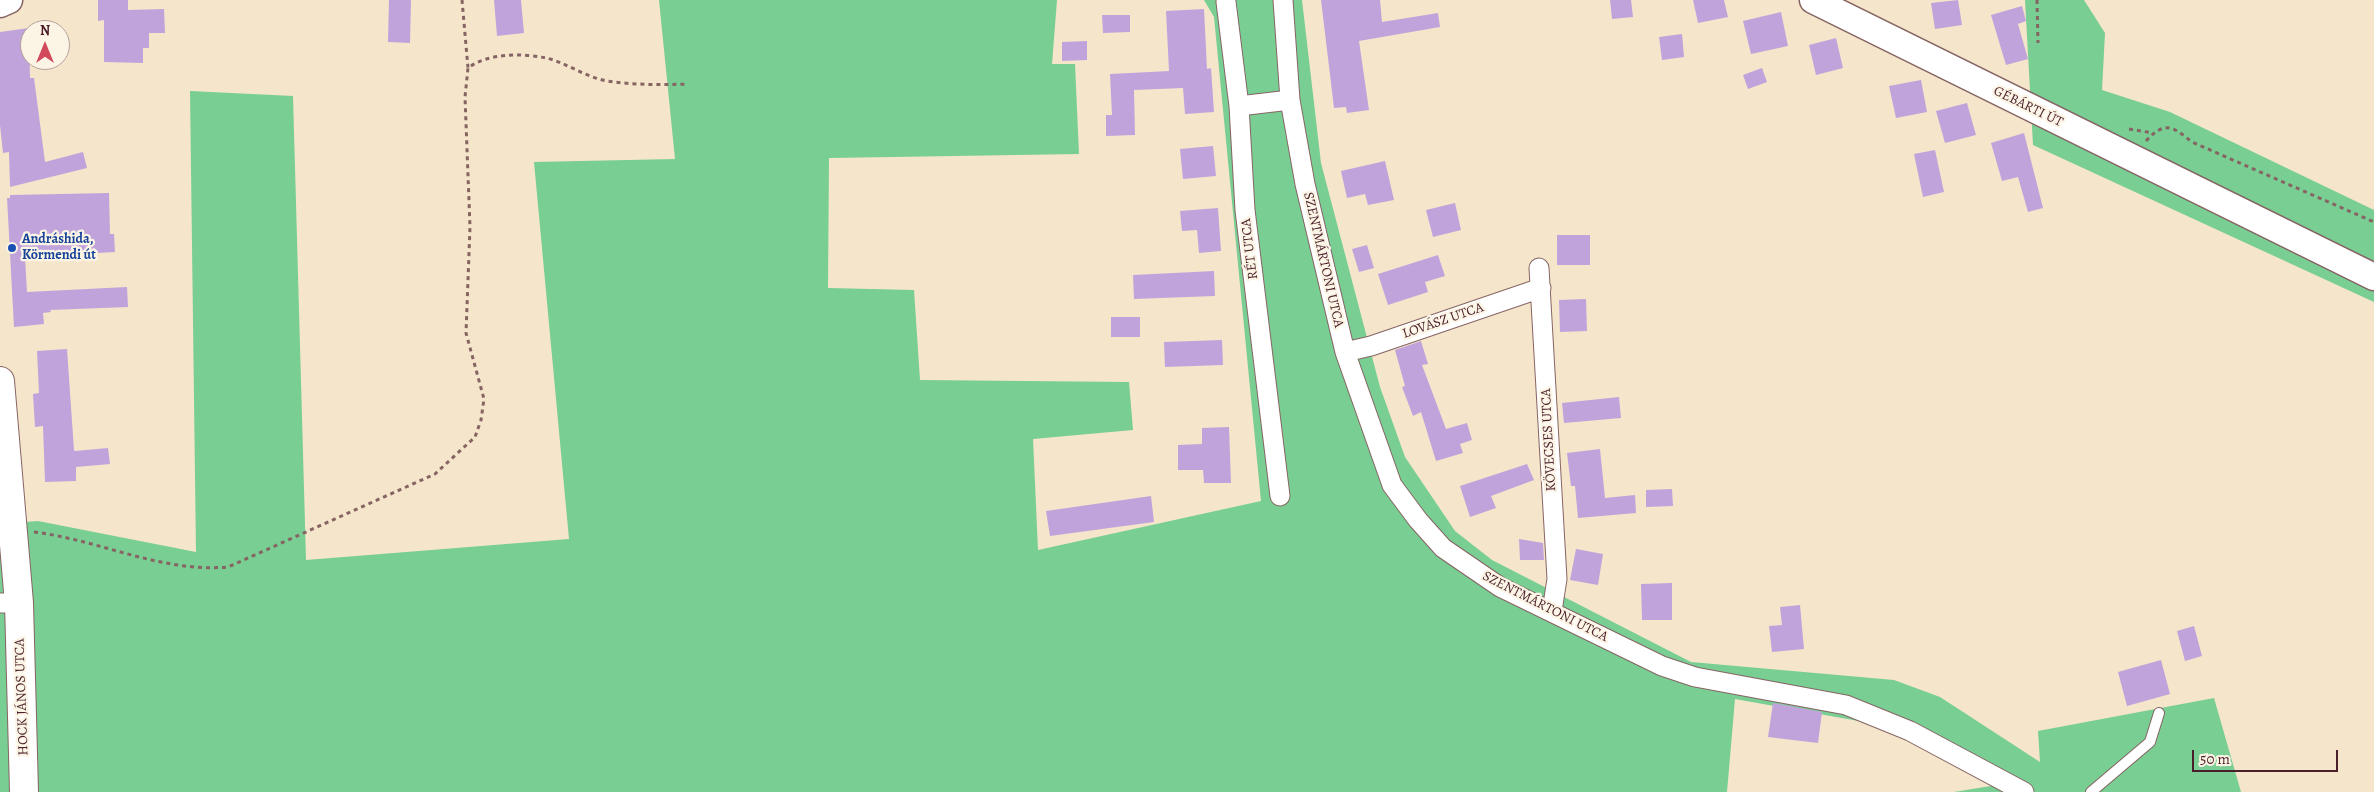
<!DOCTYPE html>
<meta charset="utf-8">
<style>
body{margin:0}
#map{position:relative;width:2374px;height:792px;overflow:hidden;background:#f5e5cb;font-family:Alegreya,serif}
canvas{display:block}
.north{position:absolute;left:20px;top:20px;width:50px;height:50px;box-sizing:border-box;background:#fcf5e5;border:1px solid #b59f9b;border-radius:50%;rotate:0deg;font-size:14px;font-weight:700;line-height:20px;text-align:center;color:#4a1f2b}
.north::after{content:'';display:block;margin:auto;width:18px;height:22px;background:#d1495b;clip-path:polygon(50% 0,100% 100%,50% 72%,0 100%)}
.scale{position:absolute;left:2192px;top:750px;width:146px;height:22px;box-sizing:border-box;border:2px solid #4a1f2b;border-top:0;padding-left:6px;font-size:15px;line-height:18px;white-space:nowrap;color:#4a1f2b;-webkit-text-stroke:4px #fcf5e5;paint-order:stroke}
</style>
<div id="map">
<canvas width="2374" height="792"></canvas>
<div class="north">N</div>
<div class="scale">50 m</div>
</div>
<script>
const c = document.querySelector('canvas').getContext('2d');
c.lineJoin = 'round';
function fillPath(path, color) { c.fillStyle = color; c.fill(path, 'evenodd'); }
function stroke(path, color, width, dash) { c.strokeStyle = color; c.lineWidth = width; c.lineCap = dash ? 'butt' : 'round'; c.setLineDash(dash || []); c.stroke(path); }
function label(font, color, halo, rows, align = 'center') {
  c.font = font + ' Alegreya,serif'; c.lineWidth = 4.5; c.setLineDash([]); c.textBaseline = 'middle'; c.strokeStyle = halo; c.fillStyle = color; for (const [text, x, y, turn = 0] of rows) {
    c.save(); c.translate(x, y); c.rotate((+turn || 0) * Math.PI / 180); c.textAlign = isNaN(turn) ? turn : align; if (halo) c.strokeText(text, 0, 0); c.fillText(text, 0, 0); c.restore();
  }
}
fillPath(new Path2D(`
 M659 0H1057L1052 64H1075L1079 154 829 158 828 288 914 290 920 380 1129 382 1133 430 1033 439 1038 550 1261 501 1214 17 1204 0H1302L1321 163 1380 387 1405 457 1455 531 1492 560 1691 662 1894 680 1940 697 2040 762 2038 731 2214 698 2241 792H1954L1997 785 1881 725 1735 699 1727 792H0V524L38 521 196 552 190 91 293 96 306 560 569 539 534 162 675 159Z
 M2025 0H2084L2105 33 2102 90 2170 112 2374 210V302L2033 145Z`), '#78ce93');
fillPath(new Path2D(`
 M98 0H128V10L164 9 165 33H149V48H143V63L104 62V20L98 21Z
 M389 0H411L410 43 388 42Z
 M494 0H521L524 33 497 36Z
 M1321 0H1380L1382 22 1438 13 1440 27 1359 41 1369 110 1347 113 1346 107 1334 108Z
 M1610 0H1631L1633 17 1612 19Z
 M1693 0H1724L1728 17 1698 23Z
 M1958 0 1962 25 1935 29 1931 3Z
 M2022 6 2026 21 2018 24 2028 59 2006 65 1991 15Z
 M1204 9 1207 69 1211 68 1214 112 1185 114 1183 88 1134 90 1135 135 1106 136V115H1112L1110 74 1169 71 1166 11Z
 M1781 12 1788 46 1751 54 1743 21Z
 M1102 15H1130V32L1103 33Z
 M29 28 30 78H34L45 162 83 152 87 168 10 187 9 152 3 153 0 125V32Z
 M1682 34 1684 57 1662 60 1659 37Z
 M1836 38 1843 68 1816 75 1809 45Z
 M1087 41V60L1062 61V42Z
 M1762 68 1767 82 1748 89 1743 75Z
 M1921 80 1927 112 1896 118 1889 86Z
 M1967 103 1976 135 1945 143 1936 111Z
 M2024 133 2043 208 2028 212 2018 177 2002 181 1991 143Z
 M1213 146 1216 176 1183 179 1180 149Z
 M1935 150 1944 192 1923 197 1914 154Z
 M1385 161 1394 200 1368 205 1365 194 1347 198 1341 171Z
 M109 193 110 234H114L115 252 25 257 27 292 127 287 128 307 50 310 51 312 43 313 44 324 14 327 7 198H10V195Z
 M1455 203 1461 230 1433 237 1426 210Z
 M1218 208 1221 251 1199 253 1197 230 1182 231 1180 211Z
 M1557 235H1590V265H1557Z
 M1367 245 1374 268 1359 272 1352 249Z
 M1438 255 1445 276 1425 282 1428 292 1388 305 1378 274Z
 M1214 271 1215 296 1134 299 1133 275Z
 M1586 299 1587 331 1560 332 1559 300Z
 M1111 317H1140V337H1111Z
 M1222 340 1223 365 1165 367 1164 342Z
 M1421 341 1428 364 1422 365 1446 429 1467 423 1472 440 1460 444 1463 453 1436 461 1421 412 1413 416 1402 387 1405 386 1395 350Z
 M67 349 74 450 75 451 108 448 110 464 76 467V481L45 482 43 426 35 427 33 394 39 393 37 351Z
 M1619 397 1621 418 1564 423 1562 403Z
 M1229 427 1231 483H1204L1203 470H1178V445L1202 444V428Z
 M1600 449 1605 498 1635 495 1636 513 1578 518 1575 486H1571L1567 453Z
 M1527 464 1534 480 1491 496 1496 508 1470 517 1460 486Z
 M1672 489 1673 506 1646 507V490Z
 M1151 496 1154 522 1050 536 1046 511Z
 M1519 539 1543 543 1544 560H1520Z
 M1576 549 1603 554 1598 585 1570 580Z
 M1672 583V620H1642L1641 584Z
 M1800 605 1804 649 1772 652 1769 626 1782 625 1780 607Z
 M2194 626 2202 656 2185 661 2177 631Z
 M2161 660 2170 694 2127 706 2118 672Z
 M1773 703 1822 712 1818 743 1768 737Z`), '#c1a3dc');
const service = new Path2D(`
 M2091 792 2150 742 2159 713`);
const minor = new Path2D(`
 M1283 0 1290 100 1305 184 1345 352 1392 485 1418 520 1443 548 1500 587 1662 666 1695 677 1846 705 1910 731 2024 792
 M1226 2 1239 106 1245 210 1280 496
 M1239 106 1290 100
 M1539 268 1557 579 1552 611
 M1345 352 1371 346 1541 288
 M0 603H19`);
const secondary = new Path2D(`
 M1813 0 2374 277
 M0 4 9 0`);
const primary = new Path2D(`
 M0 381 19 603 24 792`);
stroke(service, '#866463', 12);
stroke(minor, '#866463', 21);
stroke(secondary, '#866463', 29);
stroke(primary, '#866463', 30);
stroke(new Path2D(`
 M462 0 468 68
 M2037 0 2038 43
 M2129 129 2153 133
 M2146 141C2165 120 2173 127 2192 142L2374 222
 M34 532C100 540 161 573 228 567L435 474 475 437 481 420 484 399 466 333 470 227 465 97 468 68C488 53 521 53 546 58 565 62 585 77 607 81 634 85 661 85 688 84`), '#866463', 3, [4, 4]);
stroke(service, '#fff', 10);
stroke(minor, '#fff', 19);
stroke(secondary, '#fff', 26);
stroke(primary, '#fff', 28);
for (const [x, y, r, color] of [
 [12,248,5,"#1a4fb4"]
]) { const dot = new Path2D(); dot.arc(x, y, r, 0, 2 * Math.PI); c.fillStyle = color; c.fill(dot); stroke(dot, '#fcf5e5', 2); }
label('14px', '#4a1f2b', '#fcf5e5', [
 ["GÉBÁRTI ÚT",2028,107,26],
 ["RÉT UTCA",1250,249,-97],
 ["SZENTMÁRTONI UTCA",1323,260,77],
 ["LOVÁSZ UTCA",1443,321,-19],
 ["KÖVECSES UTCA",1549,440,-93],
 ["SZENTMÁRTONI UTCA",1545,607,27],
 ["HOCK JÁNOS UTCA",22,697,-92]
]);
label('bold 14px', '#164399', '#fcf5e5', [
 ["Andráshida,",22,240],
 ["Körmendi út",22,256]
], 'left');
</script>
